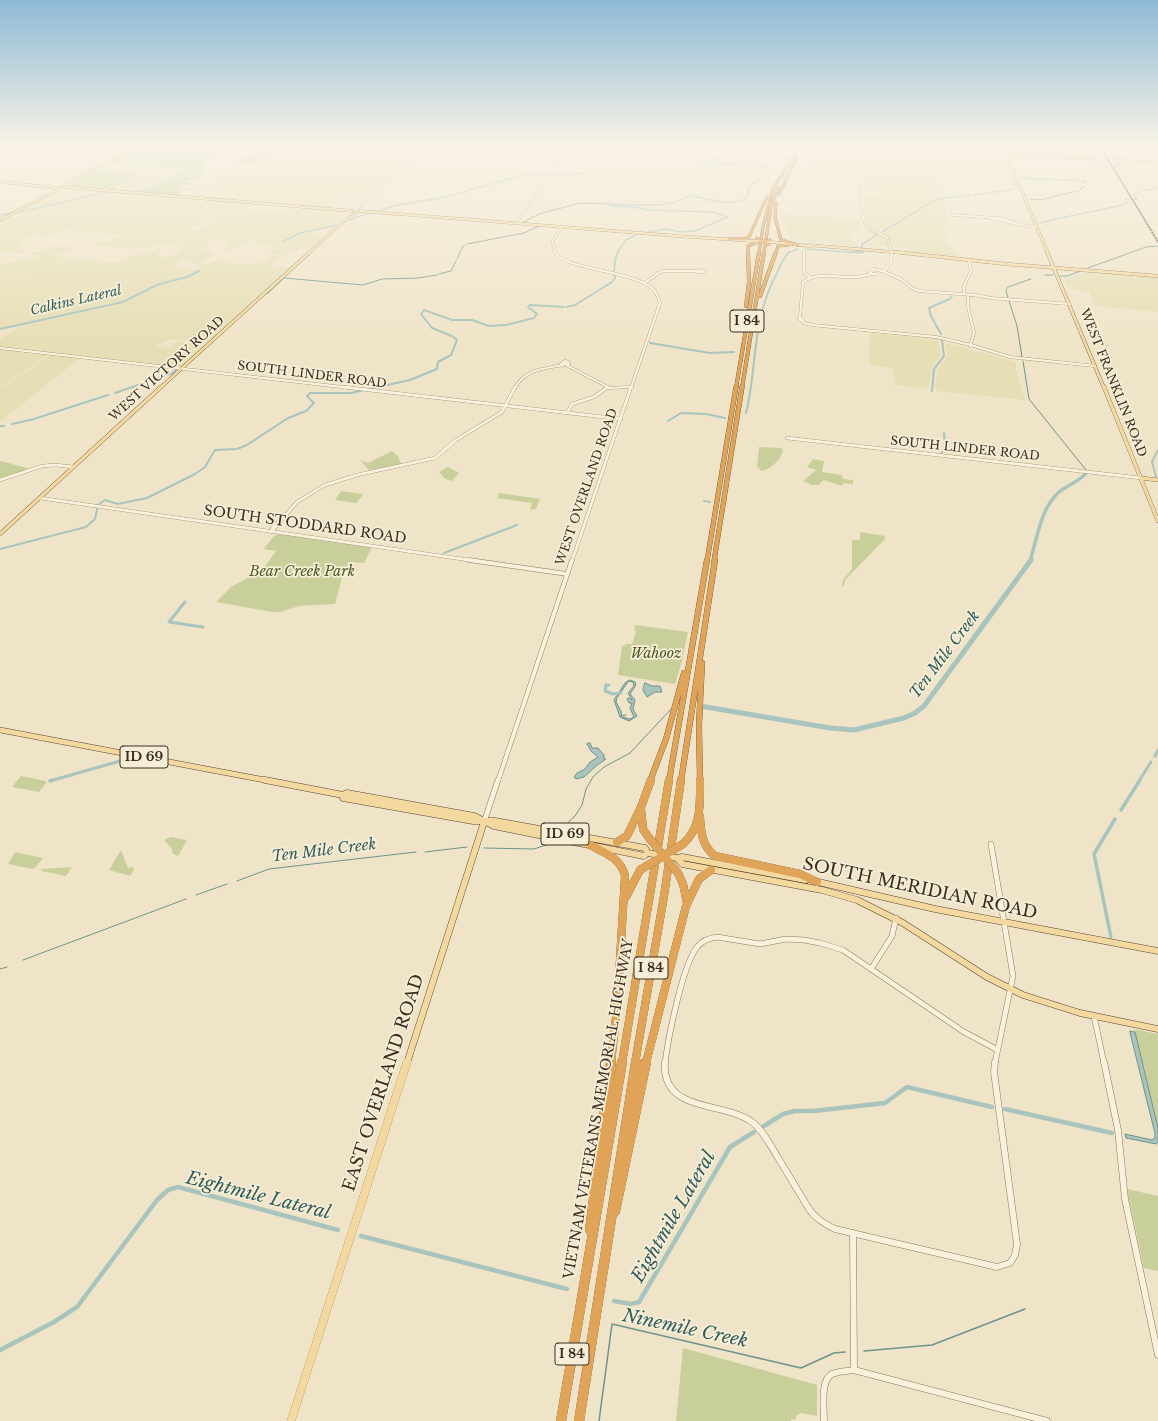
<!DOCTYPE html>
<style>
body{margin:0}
canvas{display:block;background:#f0e4c8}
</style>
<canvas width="1158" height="1421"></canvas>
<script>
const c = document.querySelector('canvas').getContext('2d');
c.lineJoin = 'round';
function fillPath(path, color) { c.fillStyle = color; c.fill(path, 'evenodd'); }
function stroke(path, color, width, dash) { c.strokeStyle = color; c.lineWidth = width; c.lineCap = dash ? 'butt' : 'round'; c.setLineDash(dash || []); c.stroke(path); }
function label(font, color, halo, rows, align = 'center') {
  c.font = font + ' "Libre Baskerville",serif'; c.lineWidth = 3.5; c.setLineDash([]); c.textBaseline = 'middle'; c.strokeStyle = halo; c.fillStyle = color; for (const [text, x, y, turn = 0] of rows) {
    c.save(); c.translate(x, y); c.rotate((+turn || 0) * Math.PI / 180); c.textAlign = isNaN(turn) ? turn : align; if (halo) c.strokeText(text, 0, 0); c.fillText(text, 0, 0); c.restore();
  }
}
fillPath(new Path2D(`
 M240 146H304L298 151Z
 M324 146H425L411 159H400L410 161 369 197 358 196 361 193 345 192 335 208 285 204 317 194 299 193 302 194 300 196 279 204 208 198 270 155 284 156 291 152 341 156 324 170 343 155 394 160 399 159 311 152 317 147Z
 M861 146H893L930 149 927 151 912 153 904 157 933 151 959 155 950 171 897 168 903 157 896 167 863 165Z
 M1070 146H1093L1101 158 1076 157Z
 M1108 146 1148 148 1152 152 1132 151 1154 154 1156 157 1114 154Z
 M809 147 859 152V166L800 162Z
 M963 151 1002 154 1012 175 952 171Z
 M108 163 182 168 179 173 169 177 184 178 164 183 154 188 143 191 113 190 132 177 140 174 94 170Z
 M864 167 935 171 943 198 863 191Z
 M205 170 243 173 215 192 190 190 201 186 224 183 188 180 204 174Z
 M1123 174 1147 175 1152 182 1127 181Z
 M70 189 104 191 21 210 60 190Z
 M110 192 251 203 248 212 245 213 217 220 262 211 277 213 289 208 313 209 310 212 316 208 349 212 337 224 301 233 282 241 311 232 327 236 313 249 301 248 292 252 287 256 268 254 277 246 254 244 260 239 253 238 245 245 234 248 231 251 221 250 230 242 218 240 219 239H213L207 244 208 247 205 248 180 244 191 230 195 231 212 224 214 223 212 222 216 219 207 221 188 230 178 243 132 249 93 246 101 241 109 242 121 235 64 229 50 236 32 235 18 243 31 245 20 247 21 250 28 254 0 251V238L16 231 0 237V221L11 215 66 220 16 214Z
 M864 193 932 197 934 198 868 237 865 236Z
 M937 199H944L949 223H942L941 224 946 235 936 234 946 236 949 243 957 256 909 252 908 248 867 246 877 237Z
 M784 214 856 219 860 222 861 228 853 231 850 235 851 239 857 242 858 245 853 246 797 240 789 235 782 219 781 215Z
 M76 246H77L55 256 69 258 44 268 0 279V264L43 256 32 254 50 247Z
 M186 246 211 250 212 252H216L199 265 193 264 182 260 172 268 195 270 205 263H212L216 260H231L228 263 247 264 266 262 274 256 280 257 269 266 291 268 207 343 171 339 155 346 169 348 177 341 205 345 181 368 0 347V339L19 326 124 303 157 287 188 278 200 271 198 270 187 277 157 284 122 302 0 329V280L44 268 72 258 118 263 123 259 160 249 161 251 156 255 169 258Z
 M1087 272 1158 278V312L1095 306 1089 292 1074 290 1067 286 1065 281 1066 279Z
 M870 333 938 338 941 354 932 368 928 389 895 385 893 368 869 365Z
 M946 343 1016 362V369L1025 400 937 391 935 388 937 371 947 356Z
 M0 349 49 354 6 384 0 386Z
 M50 355 80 358 0 422V387L7 385Z`), '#e6deb5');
fillPath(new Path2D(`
 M138 146H207L224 151 202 162 201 173 185 179V178L168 177 176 174 180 171H176L181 168 108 163Z
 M258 149 276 150 256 164 235 162 248 156Z
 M94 170 140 174 131 177 112 190 68 186Z
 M184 180 194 185H184L179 188 188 189 186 190 174 189 170 191H184L177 196 135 192 152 190 165 183Z
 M759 447 781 448 783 450C782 459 770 470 761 471L757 466Z
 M392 451 398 456 401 464 369 470 360 460 368 463Z
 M813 459 824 461 822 472 842 475 843 479 853 480V484L843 483V486L823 480 819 485H812L803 481 816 470 807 467Z
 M1 461 30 469 0 478V462Z
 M448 467 459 473 452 481 445 479 439 472Z
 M341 491 362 494 363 495 356 503 335 500Z
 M499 493 540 499 536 509 530 510 532 503 497 498Z
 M860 532 885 536V539L845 580 844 586H842L843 580 852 569V540H860Z
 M279 534 370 547 371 549 364 563 351 562 343 574 335 604 299 606 280 612H272L216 602 231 587 258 572 266 565 276 551 264 549 274 536Z
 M635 625 688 632 681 665 675 684 618 675 622 646 627 644H632L636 631 634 630Z
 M21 776 46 781V783L39 792C29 790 21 789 12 787Z
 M170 837 187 840 178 856 172 853V849L164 840Z
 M121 850 128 868 133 867 134 870 130 876 109 870Z
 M15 852 43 858 35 868 32 869 8 864Z
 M72 867 66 876 42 871 41 869Z
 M1134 1029 1158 1034V1128L1135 1032Z
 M1127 1189 1158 1196V1271L1144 1268Z
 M683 1348 817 1385V1416L801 1413 797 1415 795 1420 791 1419V1421H676Z`), '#c9cf9b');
const water = new Path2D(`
 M630 680 635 682 636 685 630 694 635 700 633 709 637 716 629 721 620 717 614 700 625 683ZM629 681 633 682 634 686 628 693 632 700 629 698 627 699 629 703H632L630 708 634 717 630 719 622 717 621 711 616 702 617 698Z
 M645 683 652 686H660L662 692H655L647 697 643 690Z
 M590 743 592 748H598L604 755V759H606L596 766 584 777 576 779 574 777 577 773 585 769 590 762 598 757 591 751 587 744Z
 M1130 1031 1135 1032 1158 1128V1142L1156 1144 1126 1138 1125 1134 1152 1140 1155 1138V1134Z`);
fillPath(water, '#a9c4bc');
stroke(water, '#6f938a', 1);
stroke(new Path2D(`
 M907 155 928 152 933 149
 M1082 181 1084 183
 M1079 191 1085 186
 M1030 199 1041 200 1076 191
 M524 222 539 214 580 203 609 204
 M467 244 524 233 539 226
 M457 259 463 246 465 245
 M1088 268 1146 247 1158 246
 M439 274 451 271 456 261
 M1045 275H1053
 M1060 276H1067L1081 271
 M267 294 284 278 363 285 382 279 418 278 437 275
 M1008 298 1006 290 1008 287 1031 279
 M1009 301 1017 326 1022 357
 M1023 361 1029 399 1086 470
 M621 716 626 715
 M563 827 575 816 582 805 586 789 593 777 604 767 630 753 672 708
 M484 848 534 849 549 844
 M425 852 467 847
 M237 881 269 869 416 852
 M196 895 227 884
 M23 960 186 899
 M0 969 7 967`), '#6f938a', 1);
stroke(new Path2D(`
 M864 1351 932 1345 1025 1309
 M599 1421 612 1324 801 1368 834 1353 845 1352`), '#6f938a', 1.5);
stroke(new Path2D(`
 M1107 146 1114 159
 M236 147 238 146
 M1105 168H1112
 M1114 168 1119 166 1116 161
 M552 174 574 175 586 173
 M1021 178 1085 181
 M1143 191 1158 188
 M134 192 153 189 164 183 193 178 203 173 202 164 204 162 226 152
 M974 195 1015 189 1013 180
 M1134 200 1137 199 1134 195 1140 192
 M377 211 393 206 446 197 522 175 551 174
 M15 213 106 192
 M0 215 12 213
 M1061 218 1123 205 1127 202 1125 199H1129
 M350 220 369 213
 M1040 223 1059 218
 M882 232 936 199 970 195
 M643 233 666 229 681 232 695 231 728 217 713 212 648 210 633 207 612 206 609 204C635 204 669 210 691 195 705 200 734 207 747 198L749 187 765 174 768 167 767 165 701 164 717 159 740 157 744 148 748 146
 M870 239 878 234
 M284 241 300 233 337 225
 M862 248V244L869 240
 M807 249 861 253
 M617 253 626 240 636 235
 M788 253 798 249`), '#a9c4bc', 1.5);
stroke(new Path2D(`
 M847 252H863
 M614 271 615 260 618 252
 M567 307 575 305 612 282 615 278 614 274
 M0 329 123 302 157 285 187 277 199 271
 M941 334 931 316 929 308 950 299 952 296
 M650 343 710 353 734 352
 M932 391 934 369 944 356 942 340
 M115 393 173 373 176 370
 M746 413C758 363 751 321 777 273 780 266 784 257 789 252
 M668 421 681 413 706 414 725 418
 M12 424 34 419 108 395
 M0 426H4
 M941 454 945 447 944 433
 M1156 477 1152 462 1158 450
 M704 501 710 502
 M0 549 86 527 95 519 98 505 105 500 118 504 147 498 195 474 205 467 215 450 237 449 247 445 288 418 306 411 314 403 307 396 310 393H351L410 380 437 369 438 362 451 355 457 340 452 336 432 328 421 314 424 310 452 320H472L489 326 506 325 534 318 537 314 528 307 530 305 564 307
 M444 553 517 525`), '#a9c4bc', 2);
stroke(new Path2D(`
 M185 602 169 622 203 627
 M609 685H606L605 691 613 694 621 693
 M1155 756 1158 750
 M50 781 120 761
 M1139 781 1151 762`), '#a9c4bc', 3);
stroke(new Path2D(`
 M50 781 53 780
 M1121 810 1140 780
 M1111 937 1094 854 1115 819`), '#a9c4bc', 3.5);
stroke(new Path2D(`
 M1005 1109 1112 1133
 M764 1126 783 1114 795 1111H814L885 1103 907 1087 992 1107
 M361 1236 567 1289
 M614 1301 631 1304 639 1302 730 1147 754 1132
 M0 1350 54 1322 77 1307 157 1200 168 1190 178 1187 338 1230`), '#a9c4bc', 4.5);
stroke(new Path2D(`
 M1030 561C1037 539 1041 508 1058 493 1067 485 1079 482 1086 473`), '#a9c4bc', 3.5);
stroke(new Path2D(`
 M700 706 830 728 854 730 904 718 915 713 924 706 1031 560`), '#a9c4bc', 5);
const minorFar5 = new Path2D(`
 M903 146 983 151
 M1158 150V155
 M1003 153 983 151 1007 153
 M862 166C861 181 857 216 868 227 873 232 881 233 887 238L892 253
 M356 210 427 146
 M986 217 952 215 999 218 1025 226 991 218
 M516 223 571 146
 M1025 226 1037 227
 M803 248 804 253
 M556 253 552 242 562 226`);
const minorFar4 = new Path2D(`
 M555 252C563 270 633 270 653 289 657 292 658 299 660 303L631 388
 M804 252V273L810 277
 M702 270 705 272H698Z
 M884 272 891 261 892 252
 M884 272 901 279 912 288 919 291 974 295 992 298
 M869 274 874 269 885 272
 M645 283 658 273 664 271H699
 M964 293V286L971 271 969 260
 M968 297V307L974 333 970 346
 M990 298 1070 304
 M800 317 803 282C818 271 837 278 853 277 861 277 868 274 876 274
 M799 318H801L804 323Z
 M804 323 812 325 936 337 971 345 1010 357 1095 366
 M0 348 351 388
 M565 361 568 362 569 364H561Z
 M566 365 608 387
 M515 388C525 369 543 369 563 365
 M606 388 632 387`);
const minorFar3 = new Path2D(`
 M343 387 621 419
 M567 413 572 404 594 397 608 387
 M787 438 1141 478
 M0 480 42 466 55 465 74 467
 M40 498 476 561
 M273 529 272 528 281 519
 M271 532 297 502 325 485 357 475 435 458 456 440 502 412 515 387
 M572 561 631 387`);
const minorFar2 = new Path2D(`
 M469 560 567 574
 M498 781 572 560`);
const minorFar1 = new Path2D(`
 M484 822 498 780
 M991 844 1013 976 995 1063
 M871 969 892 936 896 918
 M1094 1016 1104 1063
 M665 1063C668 1039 683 962 698 946 703 940 710 938 717 937L760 944 786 939 804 940 820 943 843 950 964 1032 996 1049`);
const minor = new Path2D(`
 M665 1062C661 1113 723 1101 752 1122 763 1130 770 1145 777 1156 788 1174 798 1191 809 1209 816 1219 824 1224 835 1229L997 1267 1010 1263 1015 1255 1017 1244 994 1072 995 1062
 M1104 1062 1118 1130 1125 1199 1158 1355
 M853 1233 854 1370
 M824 1421C824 1409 820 1380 832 1374 839 1371 847 1371 854 1370L1047 1421`);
const majorFar5 = new Path2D(`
 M1003 146 1007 154
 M1007 153 1158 163
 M1010 160 1009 155 1006 154 1048 253
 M0 182 57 188
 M62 186 137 146
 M65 187 353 211
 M360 211 678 236
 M0 220 61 188
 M676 236 755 241
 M771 242 810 246
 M808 245 905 253
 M309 253 343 222 357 212`);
const majorFar4 = new Path2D(`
 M895 252 1006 264 1158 276
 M1047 252 1104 388
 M160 388 310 252`);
const majorFar3 = new Path2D(`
 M1104 387 1158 521
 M1141 478 1158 480
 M0 534 161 387`);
const majorFar2 = new Path2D(`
 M0 730 270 781`);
const majorFar1 = new Path2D(`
 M265 780 343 795
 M343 795V798L473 821H484
 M343 795 347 793 474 816 484 821
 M484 821H495L645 848 648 853 644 856 494 826Z
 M806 880 682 857 677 858 682 864 822 890 857 900 903 923 987 977 1023 995 1080 1013 1158 1029
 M814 881 935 909 1158 951
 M407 1063 484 822`);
const major = new Path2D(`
 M291 1421 407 1062`);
const highwayFar5 = new Path2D(`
 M779 194 796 159
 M776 203 775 217 781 240 798 245
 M729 239H744L749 237 767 197
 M748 253V246L755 243
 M759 253 763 227 773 189 800 146
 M764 253 771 207 778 188
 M776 253 778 246 788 245`);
const highwayFar4 = new Path2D(`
 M760 296 776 252
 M746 306 749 282 748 252
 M736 388 759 252
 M742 388 764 252`);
const highwayFar3 = new Path2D(`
 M707 561 736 387
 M714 561 742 387`);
const highwayFar2 = new Path2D(`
 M650 781 666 739 684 673
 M669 781 707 560
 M681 781 715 560
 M700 781 699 725 702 663`);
const highwayFar1 = new Path2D(`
 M641 809 643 829 649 838
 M700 817C701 833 702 846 715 856L800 874 817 882
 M617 842 627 836 641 807 651 780
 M683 844C702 827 700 803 700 780
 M590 845C605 853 621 858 625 876L617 1008 611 1063
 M678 873 683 884 687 903
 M626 897 640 870
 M622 1063 669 780
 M635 1063 664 896 681 780
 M646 1063 686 906 699 879 711 870`);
const highway = new Path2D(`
 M615 1211 646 1062
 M590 1230 611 1062
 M561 1421 622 1062
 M579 1421 636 1062`);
stroke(minorFar5, '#8d765c', 2.5);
stroke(minorFar4, '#8d765c', 3);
stroke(minorFar3, '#8d765c', 3.5);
stroke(minorFar2, '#8d765c', 5);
stroke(minorFar1, '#8d765c', 6);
stroke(minor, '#8d765c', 7);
stroke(majorFar5, '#5b4430', 3);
stroke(majorFar4, '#5b4430', 3.5);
stroke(majorFar3, '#5b4430', 4);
stroke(majorFar2, '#5b4430', 6);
stroke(majorFar1, '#5b4430', 7);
stroke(major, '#5b4430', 8);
stroke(highwayFar5, '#5b4430', 3);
stroke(highwayFar4, '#5b4430', 4);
stroke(highwayFar3, '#5b4430', 5);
stroke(highwayFar2, '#5b4430', 6);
stroke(highwayFar1, '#5b4430', 8);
stroke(highway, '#5b4430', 10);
stroke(minorFar5, '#faf1dc', 2);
stroke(minorFar4, '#faf1dc', 2.5);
stroke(minorFar3, '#faf1dc', 3);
stroke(minorFar2, '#faf1dc', 4);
stroke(minorFar1, '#faf1dc', 5);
stroke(minor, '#faf1dc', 6);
stroke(majorFar5, '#f3d9a0', 2.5);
stroke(majorFar4, '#f3d9a0', 3);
stroke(majorFar3, '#f3d9a0', 3.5);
stroke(majorFar2, '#f3d9a0', 5);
stroke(majorFar1, '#f3d9a0', 6);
stroke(major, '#f3d9a0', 8);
stroke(highwayFar5, '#e0a458', 2.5);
stroke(highwayFar4, '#e0a458', 3.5);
stroke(highwayFar3, '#e0a458', 4.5);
stroke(highwayFar2, '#e0a458', 5.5);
stroke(highwayFar1, '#e0a458', 8);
stroke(highway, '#e0a458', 10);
const rail = new Path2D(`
 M1100 146 1158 242`);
stroke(rail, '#3d2e20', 1.5);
stroke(rail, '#f7eed8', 1, [1.5]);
const majorBridgeFar1 = new Path2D(`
 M755 241 771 242`);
const majorBridge = new Path2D(`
 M648 853 677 858`);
const highwayBridgeFar1 = new Path2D(`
 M756 238 770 245
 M755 243 771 240`);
const highwayBridge = new Path2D(`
 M649 838 678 873
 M640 870 683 844`);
stroke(majorBridgeFar1, '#5b4430', 3, []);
stroke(majorBridge, '#5b4430', 7, []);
stroke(highwayBridgeFar1, '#5b4430', 3, []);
stroke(highwayBridge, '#5b4430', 8, []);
stroke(majorBridgeFar1, '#f3d9a0', 2.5);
stroke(majorBridge, '#f3d9a0', 6);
stroke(highwayBridgeFar1, '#e0a458', 2.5);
stroke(highwayBridge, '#e0a458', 8);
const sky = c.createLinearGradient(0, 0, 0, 345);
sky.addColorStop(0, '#8fbad6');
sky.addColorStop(0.42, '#f8f3e6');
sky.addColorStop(1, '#f8f3e600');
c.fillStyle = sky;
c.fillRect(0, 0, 1158, 345);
label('12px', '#3d2e20', '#f7eed8', [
 ["WEST VICTORY ROAD",167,369,-42],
 ["SOUTH LINDER ROAD",312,375,7],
 ["WEST FRANKLIN ROAD",1113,383,68],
 ["SOUTH LINDER ROAD",965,449,6],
 ["WEST OVERLAND ROAD",587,487,-71]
]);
label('italic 13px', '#2f5d5a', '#f7eed8', [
 ["Calkins Lateral",76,301,-13]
]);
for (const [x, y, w] of [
 [747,321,34],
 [144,757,48],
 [565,834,48],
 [651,968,34],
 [572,1354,34]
]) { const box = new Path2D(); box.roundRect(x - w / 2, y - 11, w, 22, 3); c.fillStyle = '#f7eed8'; c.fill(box); stroke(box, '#3d2e20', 1); }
label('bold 13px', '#3d2e20', null, [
 ["I 84",747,321],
 ["ID 69",144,757],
 ["ID 69",565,834],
 ["I 84",651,968],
 ["I 84",572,1354]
]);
label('14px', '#3d2e20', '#f7eed8', [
 ["SOUTH STODDARD ROAD",305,525,8],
 ["VIETNAM VETERANS MEMORIAL HIGHWAY",599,1109,-80]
]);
label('italic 14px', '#4d5a26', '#f7eed8', [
 ["Bear Creek Park",302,572],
 ["Wahooz",656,654]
]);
label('italic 15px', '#2f5d5a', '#f7eed8', [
 ["Ten Mile Creek",945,655,-53],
 ["Ten Mile Creek",324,851,-7]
]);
label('17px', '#3d2e20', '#f7eed8', [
 ["SOUTH MERIDIAN ROAD",920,889,12],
 ["EAST OVERLAND ROAD",384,1083,-72]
]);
label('italic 18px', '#2f5d5a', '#f7eed8', [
 ["Eightmile Lateral",258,1196,14],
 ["Eightmile Lateral",674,1217,-60],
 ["Ninemile Creek",685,1329,12]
]);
</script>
